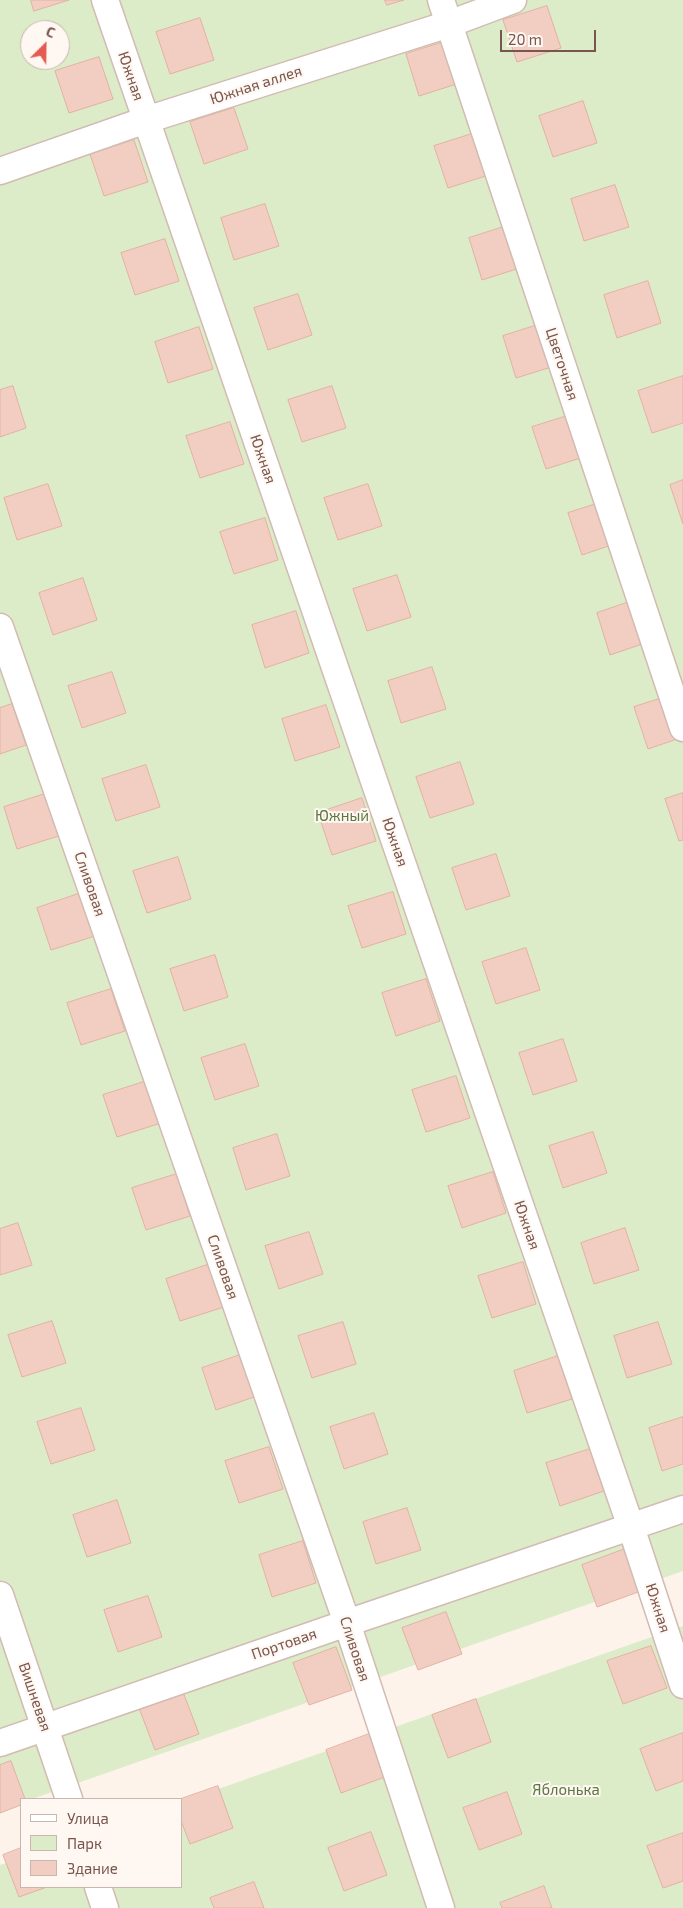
<!DOCTYPE html>
<meta charset="utf-8">
<style>
body{margin:0}
#map{position:relative;width:683px;height:1908px;overflow:hidden;background:#fdf3eb;font-family:"Exo 2",sans-serif}
canvas{display:block}
.legend{position:absolute;left:20px;top:1798px;width:162px;height:90px;box-sizing:border-box;background:#fff7f1;border:1px solid #c9b6af;margin:0;padding:6px 9px;list-style:none;font-size:15px;color:#78554d}
.legend li{display:flex;align-items:center;gap:10px;height:25px}
.legend b{width:25px;border:1px solid #c9b6af}
.north{position:absolute;left:20px;top:20px;width:50px;height:50px;box-sizing:border-box;background:#fff7f1;border:1px solid #c9b6af;border-radius:50%;rotate:23deg;font-size:14px;font-weight:700;line-height:20px;text-align:center;color:#78554d}
.north::after{content:'';display:block;margin:auto;width:18px;height:22px;background:#e45b52;clip-path:polygon(50% 0,100% 100%,50% 72%,0 100%)}
.scale{position:absolute;left:500px;top:30px;width:96px;height:22px;box-sizing:border-box;border:2px solid #78554d;border-top:0;padding-left:6px;font-size:15px;line-height:18px;white-space:nowrap;color:#78554d;-webkit-text-stroke:4px #fff7f1;paint-order:stroke}
</style>
<div id="map">
<canvas width="683" height="1908"></canvas>
<ul class="legend">
<li><b style="height:6px;background:#fff"></b>Улица</li>
<li><b style="height:14px;background:#dcebc8"></b>Парк</li>
<li><b style="height:14px;background:#f2cec2"></b>Здание</li>
</ul>
<div class="north">С</div>
<div class="scale">20 m</div>
</div>
<script>
const c = document.querySelector('canvas').getContext('2d');
c.lineJoin = 'round';
function fillPath(path, color) { c.fillStyle = color; c.fill(path, 'evenodd'); }
function stroke(path, color, width, dash) { c.strokeStyle = color; c.lineWidth = width; c.lineCap = dash ? 'butt' : 'round'; c.setLineDash(dash || []); c.stroke(path); }
function label(font, color, halo, rows, align = 'center') {
  c.font = font + ' "Exo 2",sans-serif'; c.lineWidth = 4; c.setLineDash([]); c.textBaseline = 'middle'; c.strokeStyle = halo; c.fillStyle = color; for (const [text, x, y, turn = 0] of rows) {
    c.save(); c.translate(x, y); c.rotate((+turn || 0) * Math.PI / 180); c.textAlign = isNaN(turn) ? turn : align; if (halo) c.strokeText(text, 0, 0); c.fillText(text, 0, 0); c.restore();
  }
}
fillPath(new Path2D(`
 M0 0H683V1571L32 1799H21V1803L0 1811ZM30 30H60V60H30Z
 M683 1626V1908H0V1865L21 1858V1887H181V1802Z`), '#dcebc8');
const building = new Path2D(`
 M31 0H69L34 11Z
 M385 0H404L387 5Z
 M547 6 561 48 517 62 503 20Z
 M200 18 214 60 170 74 156 32Z
 M450 40 463 82 419 96 406 54Z
 M99 57 113 99 69 113 55 71Z
 M583 101 597 143 553 157 539 116Z
 M234 108 248 149 204 164 190 122Z
 M478 132 492 174 448 188 434 146Z
 M134 140 148 182 104 196 90 154Z
 M615 185 629 227 584 241 571 199Z
 M265 204 279 246 234 260 221 218Z
 M513 224 526 266 482 280 469 238Z
 M165 239 179 281 135 295 121 253Z
 M648 281 661 323 617 338 604 295Z
 M298 294 312 335 268 350 254 308Z
 M547 322 561 364 516 378 503 336Z
 M199 327 213 369 168 383 155 342Z
 M683 376V423L652 433 638 391Z
 M13 386 26 428 0 437V390Z
 M332 386 346 428 302 442 288 400Z
 M577 413 590 455 546 469 532 427Z
 M230 422 244 464 200 478 186 436Z
 M683 480V524L670 485Z
 M48 484 62 526 17 540 4 498Z
 M368 484 382 526 338 540 324 498Z
 M612 499 626 540 582 555 568 513Z
 M265 518 278 560 234 574 220 532Z
 M397 575 411 617 367 631 353 589Z
 M83 578 97 620 53 635 39 593Z
 M641 598 654 640 610 655 597 613Z
 M296 611 309 653 265 668 252 625Z
 M432 667 446 709 401 723 388 681Z
 M112 672 126 713 82 728 68 686Z
 M678 693 683 737 648 749 634 707Z
 M12 704 26 745 0 754V708Z
 M326 705 340 747 295 761 282 719Z
 M460 762 474 804 430 818 416 777Z
 M146 765 160 807 116 821 102 779Z
 M48 793 62 835 17 849 4 807Z
 M683 793V840L679 841 665 799Z
 M362 798 376 841 332 855 318 813Z
 M496 854 510 896 466 910 452 868Z
 M178 857 191 899 147 913 133 871Z
 M393 892 406 934 362 948 348 906Z
 M81 893 95 936 51 950 37 908Z
 M526 948 540 990 496 1004 482 962Z
 M215 955 228 997 184 1011 170 969Z
 M426 979 440 1021 396 1036 382 993Z
 M111 989 125 1031 81 1045 67 1003Z
 M563 1039 577 1081 533 1095 519 1053Z
 M245 1044 259 1086 215 1100 201 1058Z
 M456 1076 470 1118 426 1132 412 1090Z
 M147 1081 161 1123 117 1137 103 1095Z
 M593 1132 607 1173 563 1188 549 1146Z
 M277 1134 290 1176 246 1190 233 1148Z
 M493 1172 506 1213 462 1228 448 1186Z
 M177 1174 190 1216 146 1230 132 1188Z
 M18 1223 32 1265 0 1275V1229Z
 M625 1228 639 1270 594 1284 581 1243Z
 M309 1232 323 1274 279 1289 265 1246Z
 M523 1262 536 1304 492 1318 478 1276Z
 M210 1264 224 1307 180 1321 166 1279Z
 M52 1321 66 1363 22 1377 8 1335Z
 M343 1322 356 1364 312 1378 298 1336Z
 M658 1322 672 1364 627 1378 614 1336Z
 M246 1353 260 1395 216 1410 202 1368Z
 M558 1356 572 1399 527 1413 514 1371Z
 M81 1408 95 1450 51 1464 37 1422Z
 M374 1413 388 1454 344 1469 330 1427Z
 M683 1417V1464L662 1471 649 1428Z
 M269 1447 283 1489 239 1503 225 1461Z
 M590 1449 604 1491 560 1506 546 1463Z
 M117 1500 131 1543 87 1557 73 1515Z
 M407 1508 421 1550 376 1564 363 1522Z
 M303 1541 316 1583 272 1597 259 1555Z
 M625 1549 641 1591 597 1607 582 1565Z
 M148 1596 162 1637 118 1652 104 1610Z
 M446 1612 462 1654 418 1670 402 1628Z
 M651 1646 667 1688 623 1704 607 1661Z
 M336 1647 352 1690 309 1705 293 1663Z
 M183 1692 199 1734 155 1750 139 1708Z
 M476 1699 491 1742 448 1758 432 1715Z
 M683 1733V1781L656 1791 640 1749Z
 M369 1734 385 1777 341 1793 326 1750Z
 M11 1761 25 1799H21V1805L0 1813V1765Z
 M218 1786 233 1828 190 1844 181 1821V1799Z
 M507 1792 522 1834 479 1850 463 1808Z
 M371 1832 387 1875 344 1891 328 1848Z
 M683 1833V1881L663 1888 647 1846Z
 M21 1848V1887H47L19 1897 3 1855Z
 M254 1882 264 1908H214L210 1898Z
 M544 1886 552 1908H502L500 1903Z`);
fillPath(building, '#f2cec2');
stroke(building, '#e4b1a3', 1);
const minor = new Path2D(`
 M105 0 631 1527 683 1685
 M441 0 683 728
 M0 171 146 120 449 24 513 0
 M0 627 347 1623 441 1908
 M0 1595 69 1799
 M0 1743 347 1623 683 1509
 M98 1887 105 1908`);
stroke(minor, '#d2bbb2', 29);
stroke(minor, '#fff', 26);
label('15px', '#78554d', '#fff7f1', [
 ["Южная",131,76,71],
 ["Южная аллея",256,85,-18],
 ["Цветочная",562,364,72],
 ["Южная",263,459,71],
 ["Южная",395,842,71],
 ["Сливовая",90,884,71],
 ["Южная",527,1225,71],
 ["Сливовая",223,1267,71],
 ["Южная",658,1608,72],
 ["Портовая",284,1644,-19],
 ["Сливовая",355,1649,72],
 ["Вишневая",35,1697,71]
]);
label('15px', '#5a7841', '#fff7f1', [
 ["Южный",342,816],
 ["Яблонька",566,1790]
]);
</script>
